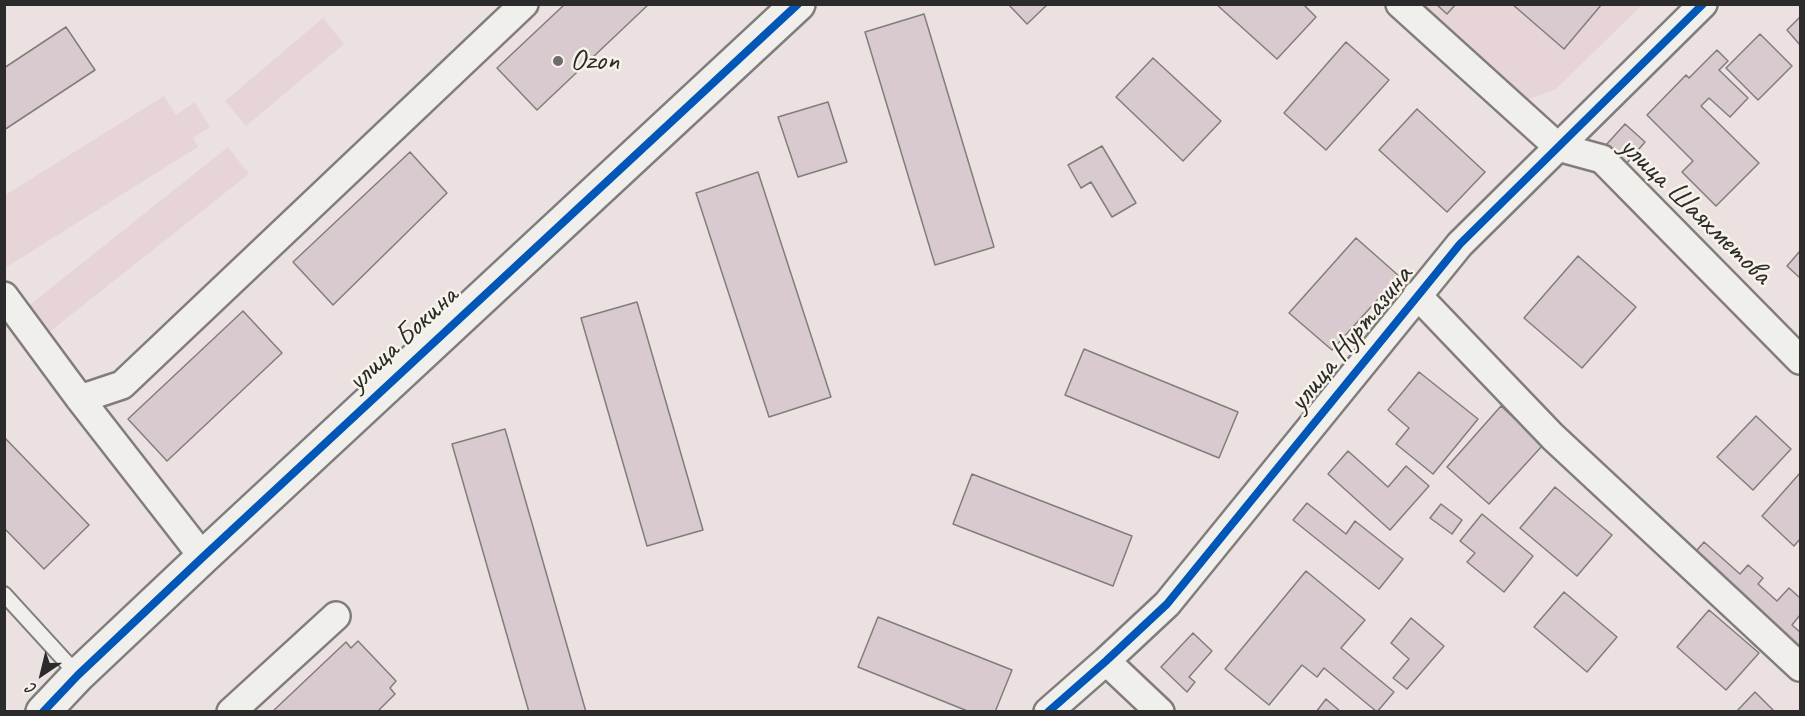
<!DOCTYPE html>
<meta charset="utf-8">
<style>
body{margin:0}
#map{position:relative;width:1805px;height:716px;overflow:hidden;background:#ece1e1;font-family:Caveat,sans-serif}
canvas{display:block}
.frame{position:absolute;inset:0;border:6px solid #2b2b2b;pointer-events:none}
.north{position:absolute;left:12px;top:644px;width:60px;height:60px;-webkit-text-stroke:4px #f7f3e8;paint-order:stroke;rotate:215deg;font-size:16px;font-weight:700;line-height:24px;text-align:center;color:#2b2b2b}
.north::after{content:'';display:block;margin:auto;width:21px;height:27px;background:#2b2b2b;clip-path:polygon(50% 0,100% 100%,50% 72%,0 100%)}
</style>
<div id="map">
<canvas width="1805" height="716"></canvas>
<div class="frame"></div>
<div class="north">С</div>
</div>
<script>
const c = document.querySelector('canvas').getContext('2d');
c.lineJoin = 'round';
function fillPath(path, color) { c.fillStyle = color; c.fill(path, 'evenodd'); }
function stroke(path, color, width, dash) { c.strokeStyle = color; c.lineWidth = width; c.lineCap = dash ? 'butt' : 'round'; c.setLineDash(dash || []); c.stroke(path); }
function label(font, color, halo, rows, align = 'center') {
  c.font = font + ' Caveat,sans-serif'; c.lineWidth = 5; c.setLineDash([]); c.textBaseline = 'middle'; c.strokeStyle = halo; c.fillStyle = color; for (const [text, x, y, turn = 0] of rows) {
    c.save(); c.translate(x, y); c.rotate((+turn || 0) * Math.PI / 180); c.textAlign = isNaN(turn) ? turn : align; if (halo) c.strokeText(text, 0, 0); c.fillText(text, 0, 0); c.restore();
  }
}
fillPath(new Path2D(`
 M1420 5H1642L1556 89 1526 100Z
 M323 18 344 44 246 126 225 101Z
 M164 96 176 115 195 102 210 127 193 138 198 147 5 268V195Z
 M228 147 249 174 48 333 27 307Z`), '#e7d4d6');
const building = new Path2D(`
 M565 4H649L537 110 497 68Z
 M1008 4H1048L1027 24Z
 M1216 4H1303L1316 17 1277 59Z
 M1436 4H1456L1447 14Z
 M1512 4H1602L1564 49Z
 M924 14 994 247 935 265 865 32Z
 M1800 17V45L1787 30Z
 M66 27 95 70 4 130V68Z
 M1760 34 1792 66 1758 100 1726 68Z
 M1346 42 1389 80 1326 150 1284 113Z
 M1717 50 1728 61 1719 70 1748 98 1730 117 1709 98 1701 106 1759 163 1716 206 1682 172 1693 161 1647 115 1686 75 1689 78Z
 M1153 58 1221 121 1183 161 1116 97Z
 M828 102 847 162 798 177 778 117Z
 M1417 109 1485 172 1447 212 1379 150Z
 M1625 124 1645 142 1627 163 1606 145Z
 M1102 146 1136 203 1112 217 1091 182 1081 188 1068 165Z
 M410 152 447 193 333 305 293 262Z
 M758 172 831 397 769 417 696 193Z
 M1356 238 1399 276 1332 350 1289 313Z
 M1800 251V278L1787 266Z
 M1578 256 1636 307 1582 368 1524 318Z
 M637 302 703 530 647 546 581 318Z
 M243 311 282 353 167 461 128 419Z
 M1084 349 1238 412 1219 458 1065 395Z
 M1419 372 1478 419 1433 474 1396 444 1409 428 1388 410Z
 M1501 406 1543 445 1489 504 1447 467Z
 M1756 416 1791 449 1753 490 1717 457Z
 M505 429 586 712H529L452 444Z
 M4 437 89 525 44 569 4 528Z
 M1348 451 1388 487 1406 466 1429 486 1390 530 1328 474Z
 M1800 473V539L1794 546 1762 516Z
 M972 474 1132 536 1113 586 953 524Z
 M1555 487 1612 535 1577 576 1520 528Z
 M1307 503 1346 534 1355 521 1403 559 1379 589 1293 520Z
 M1441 504 1462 520 1452 534 1430 518Z
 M1482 514 1533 556 1504 592 1467 562 1475 553 1460 541Z
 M1704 542 1740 574 1748 565 1763 578 1758 584 1777 601 1789 588 1800 598V615L1792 625 1800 632V651L1691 557Z
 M1306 571 1365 620 1341 648 1394 692 1377 712 1324 668 1317 677 1302 665 1269 705 1225 669Z
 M1564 592 1617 637 1587 672 1534 627Z
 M1709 610 1759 653 1726 690 1677 647Z
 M878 617 1012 670 995 712H970L858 667Z
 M1411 618 1444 646 1407 689 1393 678 1409 659 1391 643Z
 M1193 633 1212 651 1189 677 1195 682 1187 692 1161 667Z
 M358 641 396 681 390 688 395 694 377 712H272L346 642 351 648Z
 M1755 692 1774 711V712H1736Z
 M1326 699 1341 712H1316Z`);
fillPath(building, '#d8cace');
stroke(building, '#827d7d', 1.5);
const service = new Path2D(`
 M4 594 78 675`);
const minor = new Path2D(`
 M1400 4 1558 147 1602 159 1800 360
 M1417 295 1553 437 1800 667
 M4 296 80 399 203 557
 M80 399 122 385 524 4
 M1106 661 1160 712
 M231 712 336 616
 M1048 712 1106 661 1167 604 1460 244 1703 4`);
const tertiary = new Path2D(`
 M43 712 78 675 203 557 798 4`);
stroke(service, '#827d7d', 18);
stroke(minor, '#827d7d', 32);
stroke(tertiary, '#827d7d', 38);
stroke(service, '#f1efeb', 14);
stroke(minor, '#f1efeb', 27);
stroke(tertiary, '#f1efeb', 33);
stroke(new Path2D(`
 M43 712 78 675 203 557 798 4
 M1048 712 1106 661 1167 604 1460 244 1703 4`), '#0057b8', 8);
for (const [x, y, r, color] of [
 [558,61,6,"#6f6b6b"]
]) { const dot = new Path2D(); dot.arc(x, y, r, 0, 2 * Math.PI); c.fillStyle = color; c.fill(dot); stroke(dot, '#f7f3e8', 2); }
label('30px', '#2b2b2b', '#f7f3e8', [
 ["Ozon",570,61]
], 'left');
label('30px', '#2b2b2b', '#f7f3e8', [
 ["улица Шаяхметова",1695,211,44],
 ["улица Бокина",403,339,-43],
 ["улица Нуртазина",1351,339,-51]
]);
</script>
